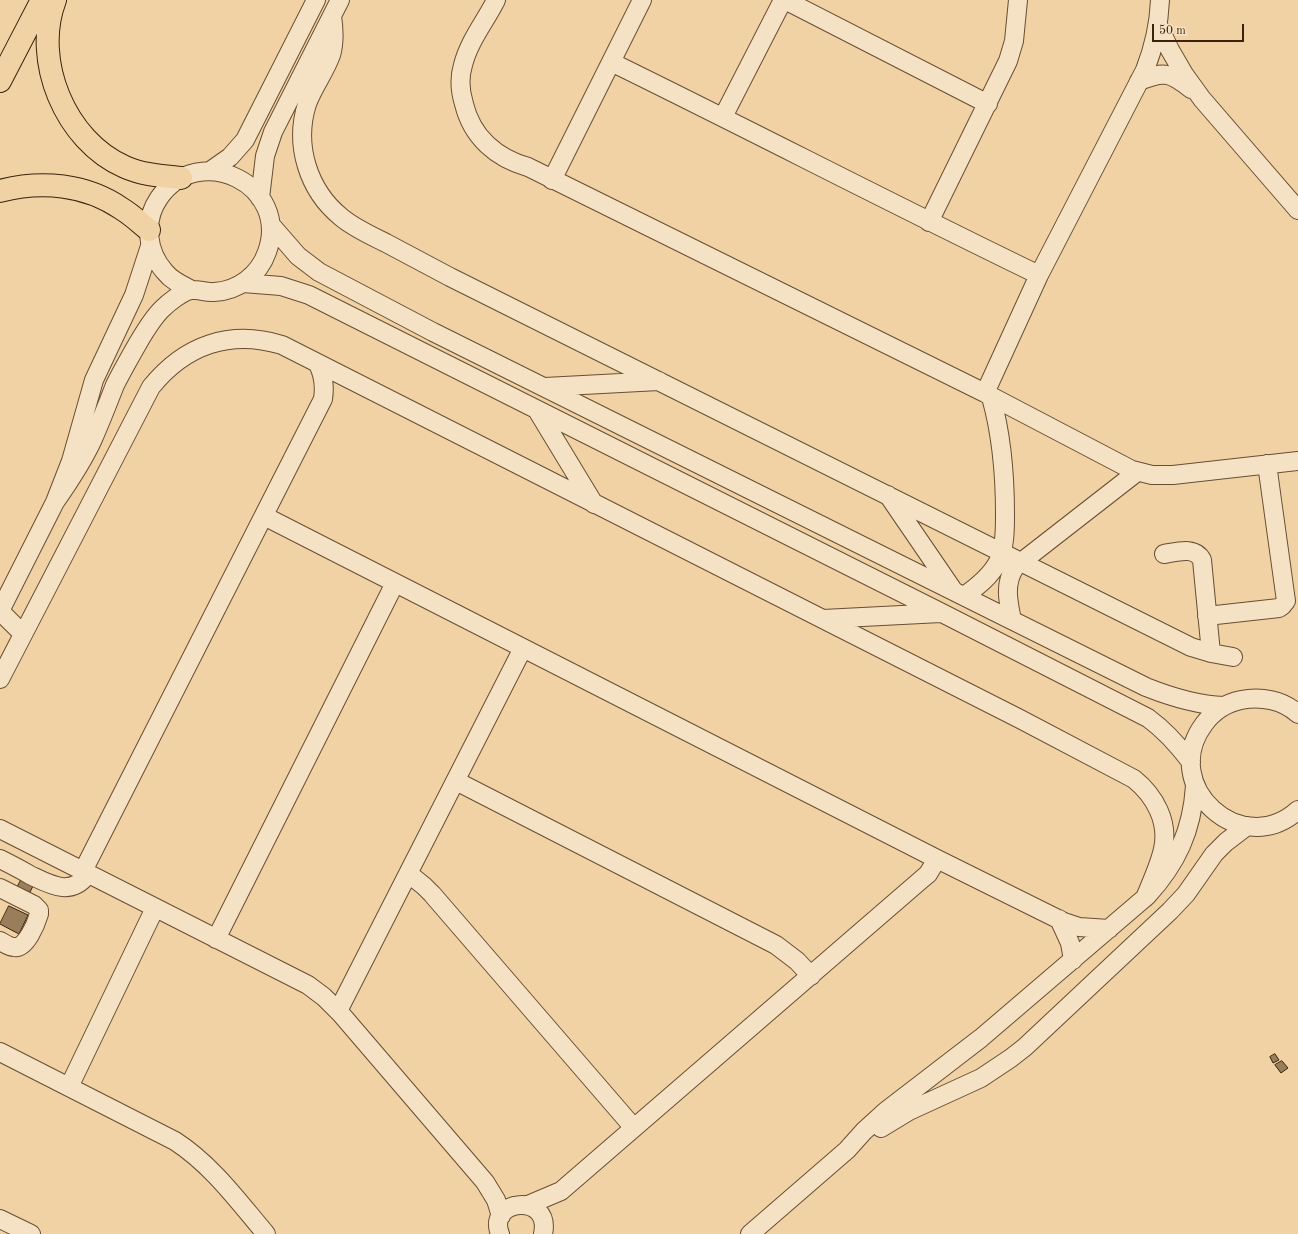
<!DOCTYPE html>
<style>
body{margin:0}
#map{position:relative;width:1298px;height:1234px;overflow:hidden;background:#f0d2a4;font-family:"Old Standard TT",serif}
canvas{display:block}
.scale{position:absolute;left:1152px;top:24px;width:92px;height:18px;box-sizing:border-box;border:2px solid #3a220d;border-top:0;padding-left:5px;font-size:12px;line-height:14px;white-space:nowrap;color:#3a220d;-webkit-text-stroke:3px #f5e2c4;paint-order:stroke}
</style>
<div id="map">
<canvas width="1298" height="1234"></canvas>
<div class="scale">50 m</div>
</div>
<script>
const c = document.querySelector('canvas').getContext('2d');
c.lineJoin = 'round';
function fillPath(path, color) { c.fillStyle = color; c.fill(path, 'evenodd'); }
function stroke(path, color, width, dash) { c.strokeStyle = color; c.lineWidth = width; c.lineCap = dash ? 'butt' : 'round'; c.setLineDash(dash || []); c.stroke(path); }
const building = new Path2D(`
 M21 880 33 886 27 898 15 892Z
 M9 906 28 915 19 934 0 924Z
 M1275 1054 1279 1060 1273 1063 1270 1057Z
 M1282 1061 1288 1068 1281 1073 1275 1065Z`);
fillPath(building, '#997e5c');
stroke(building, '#3a220d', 1);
const minor = new Path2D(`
 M496 0C485 22 469 41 463 65 459 78 460 91 464 104 472 137 496 158 528 167L985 393 1132 470 1152 475H1173L1298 461
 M785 0 988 104
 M332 16C334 29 335 42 331 55 325 72 313 87 307 104 294 145 308 190 341 217 354 228 370 235 386 243 407 254 429 266 450 277L1191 647 1211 653 1233 657
 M1158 25 1170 50 1184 74 1202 99 1298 210
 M611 62C754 132 896 206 1039 275
 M1139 81C1164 71 1170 72 1191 89
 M723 117 783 0
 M210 171 230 157 245 140 316 0
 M552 180 642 0
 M260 198 265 156 273 132 340 0
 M929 222 1008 61 1014 41 1018 0
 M271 225 298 256 319 272 433 332 1146 687C1171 697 1197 705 1224 706
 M243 283 281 286 309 295 942 613 1148 718C1166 731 1178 745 1191 762
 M545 387 659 381
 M985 393 1039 275 1145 70C1154 47 1159 25 1160 0
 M537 410 594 504
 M888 495 953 590
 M55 502C69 482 83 461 93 439 101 421 108 403 115 385 122 371 130 357 138 343 145 331 152 319 162 309 168 303 183 291 191 290 197 289 207 293 214 292 238 291 259 275 267 252 291 185 199 140 159 198 143 221 147 252 165 272 172 281 182 285 192 290
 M264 516 937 859 1064 922 1079 927 1109 929
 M1164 554C1177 552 1195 546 1202 560L1211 653
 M964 596C977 587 990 577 998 562 1005 548 1005 530 1005 514 1005 474 1002 436 991 397
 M0 611 55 502 71 461 94 380 134 295 150 246
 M0 611 23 634
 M1207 616 1279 608 1282 606 1286 601 1267 464
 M823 619 941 613
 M1012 620C1008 601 1004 584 1015 567L1137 472
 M0 679 151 387C185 345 230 329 282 345L1020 719 1134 779C1155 796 1169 822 1163 849 1160 864 1151 883 1145 898
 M1298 714C1283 700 1261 696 1241 700 1226 703 1213 712 1204 724 1158 786 1242 861 1298 810
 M456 781 776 945 797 961 811 976
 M0 829 308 985 324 997 341 1014 485 1182 496 1200 501 1216
 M0 859C10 864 20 869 30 875 51 885 71 897 88 874
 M83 871 323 399C325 386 324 376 318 364
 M409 874 424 886 432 894 634 1128
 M0 888 34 905 39 910V914C36 924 26 949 14 947 9 947 4 943 0 941
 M1059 919 1070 943 1073 960
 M216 939 395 583
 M338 1011 523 648
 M0 1052 175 1141C212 1165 238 1201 266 1234
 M69 1087 155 908
 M881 1128 909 1111 981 1078 1011 1058 1025 1047 1170 911 1186 894 1214 854 1226 842 1247 826
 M528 1205 561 1191 922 879 928 874 937 859
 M0 1219 31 1234
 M500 1234C486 1199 552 1192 543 1234
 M750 1234 847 1150 864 1131 886 1111 981 1038 1147 896C1177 863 1192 831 1195 786`);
const highway = new Path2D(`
 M55 0C32 60 65 141 125 167 143 175 162 176 181 178
 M0 81 42 0
 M0 191C41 180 86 184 122 209 132 215 140 223 149 230`);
stroke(minor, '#684e33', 20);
stroke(highway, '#3a220d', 24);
stroke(minor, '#f5e2c4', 18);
stroke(highway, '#f0d2a4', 22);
</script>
